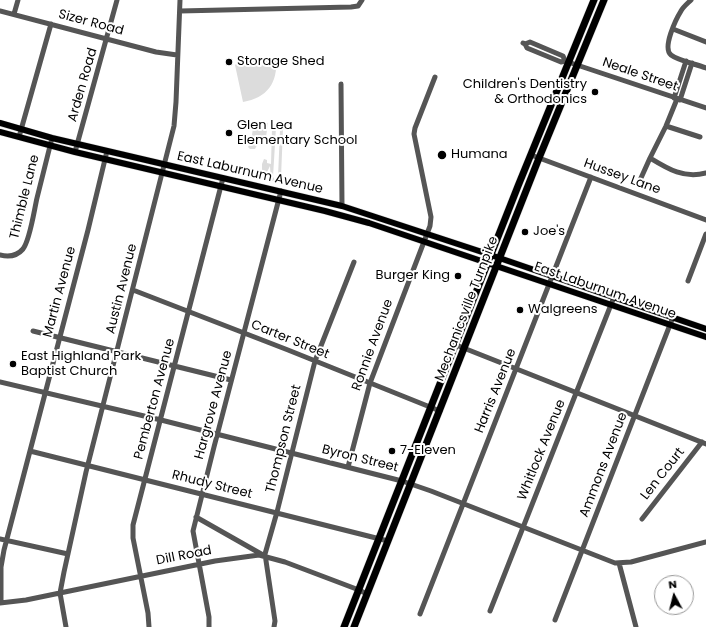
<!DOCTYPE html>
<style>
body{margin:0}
#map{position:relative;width:706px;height:627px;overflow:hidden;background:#fff;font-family:Poppins,sans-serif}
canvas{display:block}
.north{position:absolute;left:654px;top:575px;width:40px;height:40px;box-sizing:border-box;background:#fff;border:1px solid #999;border-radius:50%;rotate:353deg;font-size:11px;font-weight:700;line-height:16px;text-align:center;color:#000}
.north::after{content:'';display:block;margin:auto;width:14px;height:18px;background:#000;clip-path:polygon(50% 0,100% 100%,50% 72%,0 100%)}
</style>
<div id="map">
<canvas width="706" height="627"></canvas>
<div class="north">N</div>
</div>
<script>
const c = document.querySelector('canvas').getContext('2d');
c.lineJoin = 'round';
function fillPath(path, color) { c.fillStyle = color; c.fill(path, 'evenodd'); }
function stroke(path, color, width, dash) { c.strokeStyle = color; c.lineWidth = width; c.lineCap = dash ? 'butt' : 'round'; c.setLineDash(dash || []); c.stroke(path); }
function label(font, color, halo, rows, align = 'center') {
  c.font = font + ' Poppins,sans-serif'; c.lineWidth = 4; c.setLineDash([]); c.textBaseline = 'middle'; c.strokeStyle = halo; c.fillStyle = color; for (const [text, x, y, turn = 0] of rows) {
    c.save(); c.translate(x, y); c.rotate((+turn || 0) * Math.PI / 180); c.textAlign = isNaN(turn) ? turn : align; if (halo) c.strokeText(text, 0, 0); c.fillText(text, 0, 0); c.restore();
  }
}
fillPath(new Path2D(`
 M276 59C278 83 267 98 243 102L235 65 238 62Z
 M254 121 268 123 265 144 258 143 255 149H250L248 147 251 142Z
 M274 124H279L283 129 281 177 280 180 276 183 271 180 270 166 267 172H262V164L264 159 267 160V163L271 164 272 128ZM276 127H279L280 130 278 177 275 180 273 177Z`), '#dcdcdc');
const major = new Path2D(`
 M0 123 52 138 342 206 479 251 706 329
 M0 132 75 152 325 211 369 223 706 337`);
const highway = new Path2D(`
 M344 627 518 186 594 0
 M354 627 539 158 604 0`);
stroke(major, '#dbdbdb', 7);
stroke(highway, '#dbdbdb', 8);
stroke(new Path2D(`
 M691 0C688 3 683 7 681 11 676 19 662 48 671 55 679 61 696 64 706 68
 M0 11 156 52 177 55
 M180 11 351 7 358 6 362 0
 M14 14 18 0
 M673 29 706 42
 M523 43 525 44 527 48 561 62 565 61 706 108
 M525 44 530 42 563 56 565 61
 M341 84 342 206
 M674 98 686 61
 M677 99 666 126 650 158C668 169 684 179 706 173
 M680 100 692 63
 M666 126 700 137
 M19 137 51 24
 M75 152 117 0
 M531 155 706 220
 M641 178 650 158
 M0 255C8 257 17 256 23 249 30 240 34 211 37 198 42 178 47 158 52 138
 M688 281 706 234
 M133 290 288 350 440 411
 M33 331 231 380
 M456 345 706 444
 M0 382 161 420 402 481 431 491 615 563 631 562 706 542
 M30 451 388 541
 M348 467 370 383 430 226 431 217 414 134 415 128 435 77
 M196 517 263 555
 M642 519 702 442
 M0 539 68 554
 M619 563 636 627
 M0 603 26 600 215 561 259 555 285 562 359 590 367 594
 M1 603V567L4 550 88 230 107 151
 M490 611 614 297
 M420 614 591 177
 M555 620 673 317
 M66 627 60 593 64 572 86 472 174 126 176 102 180 0
 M149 627 148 613 133 538V525L223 178
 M209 627V617L193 531 214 447 281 191
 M274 627 275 621 265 554 277 512 315 361 354 262`), '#555', 5);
stroke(major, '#000', 6);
stroke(highway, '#000', 7);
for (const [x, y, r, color] of [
 [229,62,4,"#000"],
 [595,92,4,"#000"],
 [229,133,4,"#000"],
 [442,155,5,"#000"],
 [525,232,4,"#000"],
 [458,276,4,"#000"],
 [520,310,4,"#000"],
 [13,364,4,"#000"],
 [392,451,4,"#000"]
]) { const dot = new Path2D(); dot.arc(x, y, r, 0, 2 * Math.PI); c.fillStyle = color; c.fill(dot); stroke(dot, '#fff', 1.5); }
label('13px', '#000', '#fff', [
 ["Sizer Road",91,23,15],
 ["Neale Street",640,75,19],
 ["Arden Road",83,85,-74],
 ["East Laburnum Avenue",250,173,13],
 ["Hussey Lane",622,177,20],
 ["Thimble Lane",25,197,-76],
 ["Austin Avenue",122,289,-76],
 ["East Laburnum Avenue",605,291,19],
 ["Martin Avenue",60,292,-75],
 ["Mechanicsville Turnpike",467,309,-69],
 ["Carter Street",290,340,22],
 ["Ronnie Avenue",373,345,-70],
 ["Harris Avenue",496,391,-68],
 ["Pemberton Avenue",155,399,-75],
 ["Hargrove Avenue",214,405,-75],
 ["Thompson Street",284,439,-76],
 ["Whitlock Avenue",542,450,-68],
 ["Byron Street",360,459,14],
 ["Ammons Avenue",604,465,-69],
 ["Len Court",663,474,-52],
 ["Rhudy Street",212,485,14],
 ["Dill Road",184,556,-11]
]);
label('13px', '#000', '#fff', [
 ["Storage Shed",237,62],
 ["Children's Dentistry",587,85,"right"],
 ["& Orthodonics",587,100,"right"],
 ["Glen Lea",237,126],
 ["Elementary School",237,141],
 ["Humana",451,155],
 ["Joe's",533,232],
 ["Burger King",450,276,"right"],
 ["Walgreens",528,310],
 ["East Highland Park",21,357],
 ["Baptist Church",21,372],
 ["7-Eleven",400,451]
], 'left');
</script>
